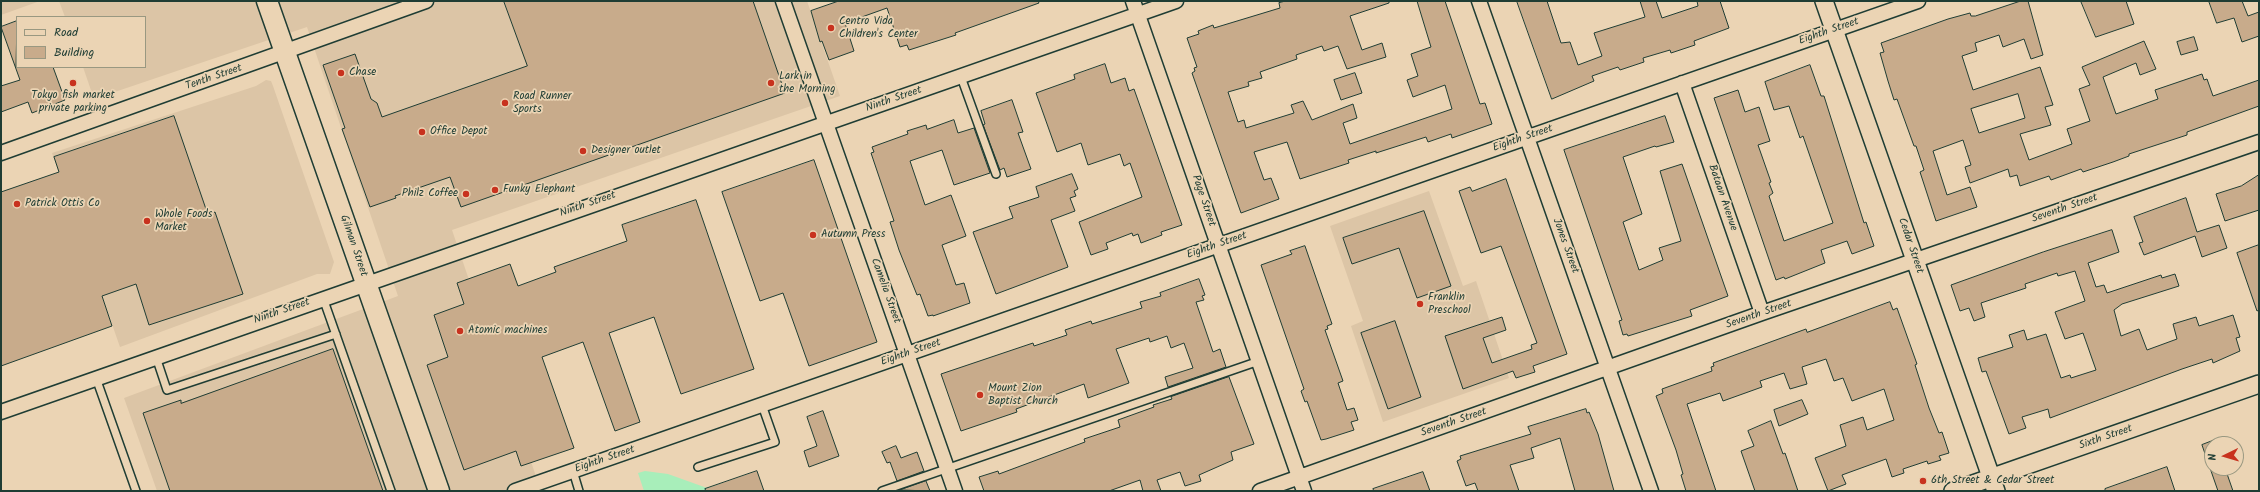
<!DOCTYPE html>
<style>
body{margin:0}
#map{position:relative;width:2260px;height:492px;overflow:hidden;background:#ebd4b4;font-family:Kalam,sans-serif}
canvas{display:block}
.frame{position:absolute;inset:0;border:2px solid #1f3d34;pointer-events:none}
.legend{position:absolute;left:16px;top:16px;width:130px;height:52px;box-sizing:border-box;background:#ebd4b4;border:1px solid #999881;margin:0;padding:5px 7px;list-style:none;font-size:12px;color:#1f3d34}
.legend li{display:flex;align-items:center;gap:8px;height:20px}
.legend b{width:20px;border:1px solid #999881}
.north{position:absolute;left:2204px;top:436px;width:40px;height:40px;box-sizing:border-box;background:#ebd4b4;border:1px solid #999881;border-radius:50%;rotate:265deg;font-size:11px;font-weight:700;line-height:16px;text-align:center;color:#1f3d34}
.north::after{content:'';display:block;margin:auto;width:14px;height:18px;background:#c8321e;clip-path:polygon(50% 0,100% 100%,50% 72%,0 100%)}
</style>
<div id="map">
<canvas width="2260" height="492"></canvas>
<div class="frame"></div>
<ul class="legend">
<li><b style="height:5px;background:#ebd4b4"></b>Road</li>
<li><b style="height:11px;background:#c8ab8b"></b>Building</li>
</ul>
<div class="north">N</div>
</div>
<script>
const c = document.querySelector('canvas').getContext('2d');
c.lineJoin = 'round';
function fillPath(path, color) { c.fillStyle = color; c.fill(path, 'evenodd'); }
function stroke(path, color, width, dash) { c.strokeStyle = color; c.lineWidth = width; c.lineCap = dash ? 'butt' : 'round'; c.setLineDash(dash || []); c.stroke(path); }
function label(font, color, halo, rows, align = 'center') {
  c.font = font + ' Kalam,sans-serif'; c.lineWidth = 3.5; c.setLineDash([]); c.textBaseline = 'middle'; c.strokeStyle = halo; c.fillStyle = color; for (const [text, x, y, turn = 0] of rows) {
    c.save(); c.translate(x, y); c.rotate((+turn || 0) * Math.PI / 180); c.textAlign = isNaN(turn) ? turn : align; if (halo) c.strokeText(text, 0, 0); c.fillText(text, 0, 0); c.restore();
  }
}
fillPath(new Path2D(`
 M1 1H40L1 15Z
 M59 1H807L840 96 452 230 541 491H157L124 398 398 296 307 27 94 99 83 67H145V17H65Z
 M266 80 271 81 273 86 334 262 330 274H317L120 347 52 153 256 86Z
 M1429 191 1463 286 1476 281 1509 378 1383 422 1351 326 1363 321 1330 226Z`), '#dcc5a6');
fillPath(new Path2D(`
 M645 471 668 474 707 488 723 483 725 491H644L638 473Z`), '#a8eeba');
const building = new Path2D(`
 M504 1H753L785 93 461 207 450 177 395 196 396 198 370 207 342 129 345 128 323 65 355 54 371 99 377 103 382 117 527 66Z
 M839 1H1038L1039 3 955 33 956 35 909 50 907 45 900 47 887 8 845 23 854 51 829 60 822 41 820 42 811 11Z
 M1286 1H1389V3L1350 16 1362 50 1382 43 1386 57 1347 69 1338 46 1324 51 1322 46 1296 55 1297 59 1260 72 1262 78 1248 82 1249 86 1228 92 1238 122 1244 120 1246 128 1294 113 1291 105 1303 101 1312 120 1353 104 1357 118 1343 123 1350 144 1452 109 1445 85 1413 97 1407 80 1418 76 1411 54 1431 47 1417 1H1445L1480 104 1485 103 1492 124 1452 138 1451 134 1428 142 1426 137 1376 153V151L1348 160 1349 163 1300 179 1287 142 1254 152 1264 180 1271 178 1279 199 1241 213 1192 73 1195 71 1194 68 1197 67 1187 38 1199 34 1198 31 1213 25 1214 28 1280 8 1279 3Z
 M1517 1H1547L1561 43 1570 42 1578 65 1602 56 1594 33 1645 17 1640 1H1656L1662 18 1698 6 1697 1H1720L1729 28 1694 41 1695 45 1671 53 1670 50 1643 58 1644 62 1620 70 1618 67 1592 76 1594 81 1552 99Z
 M2021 1H2028L2043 55 2031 59 2024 39 2003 47 1999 35 1975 43 1977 51 1962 56 1973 90 2040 67 2053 105 2045 107 2051 125 2020 134 2029 160 2072 144 2067 129 2090 121 2079 89 2090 85 2082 67 2144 41 2156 69 2140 75 2136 63 2103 77 2116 114 2158 99 2155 90 2202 74 2204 80 2207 79 2213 96 2259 80V106L2187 132V135L2129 154V156L2113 162 2083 172 2081 169 2051 180 2049 176 2020 186 2017 175 2010 177 2008 169 1970 183 1965 167 1971 165 1963 140 1933 151 1947 195 1970 187 1977 207 1936 221 1920 172 1924 170 1916 146H1914L1897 99 1894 100 1888 81 1880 53 1884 52 1881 43 1948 19 1970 13 1971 16H1975ZM2018 94 2025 118 1979 133 1971 109Z
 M2081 1H2126L2134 24 2096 37Z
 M2209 1H2242L2248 16 2259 12V36L2242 42 2234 18 2217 23Z
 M17 21 16 67H53L65 100 32 113 28 102 1 112V86L20 80 1 27Z
 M2194 37 2198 50 2181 55 2177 42Z
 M1105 64 1111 83 1125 78 1129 91 1134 89 1182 225 1161 232 1162 235 1141 243 1138 234 1133 236 1132 233 1106 243 1108 249 1091 255 1079 222 1142 197 1130 163 1124 166 1120 154 1088 165 1081 143 1057 152 1036 93 1075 79 1074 75Z
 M1810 65 1821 96H1824L1864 223 1866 222 1874 246 1852 254 1847 241 1821 250 1825 263 1785 279 1784 277 1776 280 1714 98 1738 90 1745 112 1759 107 1770 141 1758 145 1771 182 1769 183 1773 193 1769 196 1784 241 1833 223 1803 136 1800 138 1789 106 1774 110 1765 82Z
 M1355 73 1362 93 1341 100 1334 80Z
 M1012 100 1023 132 1018 133 1031 169 1007 177 1004 168 1000 170 983 125 985 124 981 111Z
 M174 116 208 215 215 212 243 294 149 325 136 284 102 296 112 326 1 366V192L59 172 54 157Z
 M1665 116 1674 142 1656 147 1655 146 1623 157 1642 214 1623 222 1639 270 1663 260 1659 248 1681 241 1660 171 1682 164 1728 296 1690 310 1692 316 1628 336 1627 334 1623 335 1619 321 1622 320 1564 150Z
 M954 120 958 133 974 128 990 173 954 185 942 150 910 161 925 205 951 195 966 236 942 245 956 285 964 283 970 303 933 316V315L928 316 920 294 917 295 899 250 890 222 894 221 871 153 874 152 872 147 908 134 907 131 926 125 927 129Z
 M814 160 877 342 809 366 783 293 760 301 722 192Z
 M1072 174 1078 189 1074 191 1076 196 1070 198 1075 211 1051 220 1068 267 996 294 973 232 1013 218 1009 207 1039 197 1036 187Z
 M2259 175V210L2225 221 2216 194 2241 186Z
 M1506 179 1567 354 1533 366 1535 372 1516 378 1513 371 1463 389 1445 336 1502 317 1506 330 1483 338 1492 363 1532 349 1531 345 1537 343 1501 246 1481 253 1459 191 1470 187 1472 191Z
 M2186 198 2197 232 2219 225 2227 248 2202 257 2195 236 2144 255 2139 243 2143 242 2134 217Z
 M696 200 754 369 681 394 654 317 609 333 640 422 615 431 583 342 542 357 574 448 521 466 516 451 464 470 427 365 448 357 434 315 464 304 457 283 510 264 518 286 556 272 554 267 627 241 622 225Z
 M1424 211 1451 286 1417 298 1399 248 1352 264 1343 238Z
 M2112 230 2119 252 2088 263 2096 287 2104 285 2107 293 2161 275 2162 278 2175 274 2179 286 2122 304 2114 310 2121 336 2139 329 2147 350 2177 339 2173 324 2196 317 2199 326 2233 315 2240 337 2236 338 2240 351 2213 363 2212 359 2182 369 2050 418 2048 409 2022 417 2026 428 2009 434 1986 371 1982 372 1978 358 2013 347 2009 335 2024 330 2027 340 2046 334 2061 378 2070 375 2071 378 2096 370 2083 333 2065 339 2055 312 2085 301 2075 271 2058 276 2057 273 2025 284 2026 288 1981 303 1985 317 1974 321 1969 308 1960 311 1951 285 2043 252Z
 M2259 245V310L2257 311 2237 253Z
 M1305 246 1332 324 1327 326 1328 329 1325 330 1343 381 1338 383 1347 410 1354 408 1358 420 1351 422 1354 430 1326 439 1321 440 1307 401 1305 402 1301 391 1304 389 1261 265 1292 254 1290 251Z
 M1199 279 1205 295 1202 296 1204 300 1196 302 1213 352 1220 349 1226 367 1168 387 1165 377 1193 368 1184 343 1171 348 1167 336 1150 342 1149 338 1116 349 1129 383 1088 398 1084 384 1016 409 1017 412 961 431 941 374 1033 343 1034 346 1067 335 1065 330 1091 321 1092 324 1142 308 1140 302 1161 296 1160 293Z
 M1890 302 1893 310 1897 308 1917 364 1915 365 1929 408 1939 433 1942 432 1949 453 1939 456 1941 460 1928 464 1927 461 1903 469 1904 473 1892 477 1886 459 1842 475 1846 484 1828 491 1815 458 1846 446 1840 425 1863 417 1867 430 1894 420 1884 389 1852 401 1843 378 1834 381 1826 359 1802 367 1807 384 1790 389 1784 373 1760 381 1762 387 1723 401 1720 393 1687 404 1716 491H1686L1681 475 1683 474 1676 450 1656 396 1663 393 1662 389 1712 371 1711 367 1714 366 1713 363 1806 329 1807 332Z
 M1395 321 1421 397 1388 409 1361 333Z
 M333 349 383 491H170L143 413 181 400V403Z
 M1229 377 1254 444 1231 452 1233 460 1199 475 1201 481 1185 486 1180 472 1157 480 1161 491H1143L1140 480 1109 491H984L979 477 998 471 999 474 1085 442 1084 439 1120 427 1118 420 1154 407 1153 405 1172 399 1171 397Z
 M1802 400 1808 414 1779 426 1774 410Z
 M1586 409 1587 413 1589 412 1598 434 1614 491H1575L1560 438 1531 448 1534 458 1510 465 1519 491H1478L1475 483 1466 486 1457 461 1461 459 1460 456 1531 434 1528 427Z
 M823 411 839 456 809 467 804 451 817 446 807 417Z
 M1771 421 1783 454 1785 453 1798 491H1755L1741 451 1754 446 1748 431Z
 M2215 440 2217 444H2212V468H2225L2233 491H2218L2202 445Z
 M896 446 901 458 917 452 924 471 897 481 890 462 887 463 882 452Z
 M2167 467 2175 491H2105V489Z
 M757 471 764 491H706L705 489Z
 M1423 472 1430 491H1374L1373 489Z
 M926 481 930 491 900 490Z`);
fillPath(building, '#c8ab8b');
stroke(building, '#1f3d34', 1);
const service = new Path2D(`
 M961 77 996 174
 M323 298 391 491
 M156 357 167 390 336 334
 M96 378 136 491
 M698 467 775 442 762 405
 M573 471 579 491
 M882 491 1259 361`);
const minor = new Path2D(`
 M783 1 955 491
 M1133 1 1304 491
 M1479 1 1651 491
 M1682 83 1762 313
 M1 153 426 1
 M1 412 1176 1
 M515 491 1918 1
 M1260 491 1762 313 2259 142`);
const tertiary = new Path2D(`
 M1824 1 1996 491
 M1953 491 2259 384`);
const secondary = new Path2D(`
 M267 1 439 491`);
stroke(service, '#1f3d34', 10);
stroke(minor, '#1f3d34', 17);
stroke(tertiary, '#1f3d34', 20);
stroke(secondary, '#1f3d34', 23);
stroke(service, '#ebd4b4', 7);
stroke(minor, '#ebd4b4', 14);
stroke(tertiary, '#ebd4b4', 17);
stroke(secondary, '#ebd4b4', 20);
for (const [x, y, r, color] of [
 [831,28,4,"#c8321e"],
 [341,73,4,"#c8321e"],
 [73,83,4,"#c8321e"],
 [771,83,4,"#c8321e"],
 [505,103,4,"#c8321e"],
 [422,132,4,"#c8321e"],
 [583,151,4,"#c8321e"],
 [495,190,4,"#c8321e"],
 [466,194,4,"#c8321e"],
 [17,204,4,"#c8321e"],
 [147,221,4,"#c8321e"],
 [813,235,4,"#c8321e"],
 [1420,304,4,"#c8321e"],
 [460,331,4,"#c8321e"],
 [980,395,4,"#c8321e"],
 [1923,481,4,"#c8321e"]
]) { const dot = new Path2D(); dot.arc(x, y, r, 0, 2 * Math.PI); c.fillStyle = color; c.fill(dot); stroke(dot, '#ebd4b4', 1.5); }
label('11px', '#1f3d34', '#ebd4b4', [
 ["Centro Vida",839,22],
 ["Children's Center",839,35],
 ["Chase",349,73],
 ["Lark in",779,77],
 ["the Morning",779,90],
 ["Tokyo fish market",73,96,"center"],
 ["private parking",73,109,"center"],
 ["Road Runner",513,97],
 ["Sports",513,110],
 ["Office Depot",430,132],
 ["Designer outlet",591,151],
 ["Funky Elephant",503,190],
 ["Philz Coffee",458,194,"right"],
 ["Patrick Ottis Co",25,204],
 ["Whole Foods",155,215],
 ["Market",155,228],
 ["Autumn Press",821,235],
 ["Franklin",1428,298],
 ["Preschool",1428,311],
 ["Atomic machines",468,331],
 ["Mount Zion",988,389],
 ["Baptist Church",988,402],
 ["6th Street & Cedar Street",1931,481]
], 'left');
label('11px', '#1f3d34', '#ebd4b4', [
 ["Eighth Street",1829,32,-19],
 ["Tenth Street",214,78,-19],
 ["Ninth Street",894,100,-19],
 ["Eighth Street",1523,139,-19],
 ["Bataan Avenue",1722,198,71],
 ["Page Street",1203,201,71],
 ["Ninth Street",588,205,-19],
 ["Seventh Street",2065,209,-19],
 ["Gilman Street",353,246,71],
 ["Eighth Street",1217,246,-19],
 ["Jones Street",1565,246,70],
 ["Cedar Street",1910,246,71],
 ["Camelia Street",885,291,70],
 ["Ninth Street",282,312,-19],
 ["Seventh Street",1759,315,-19],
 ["Eighth Street",911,353,-19],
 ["Seventh Street",1454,423,-19],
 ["Sixth Street",2106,438,-19],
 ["Eighth Street",605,460,-19]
]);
</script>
